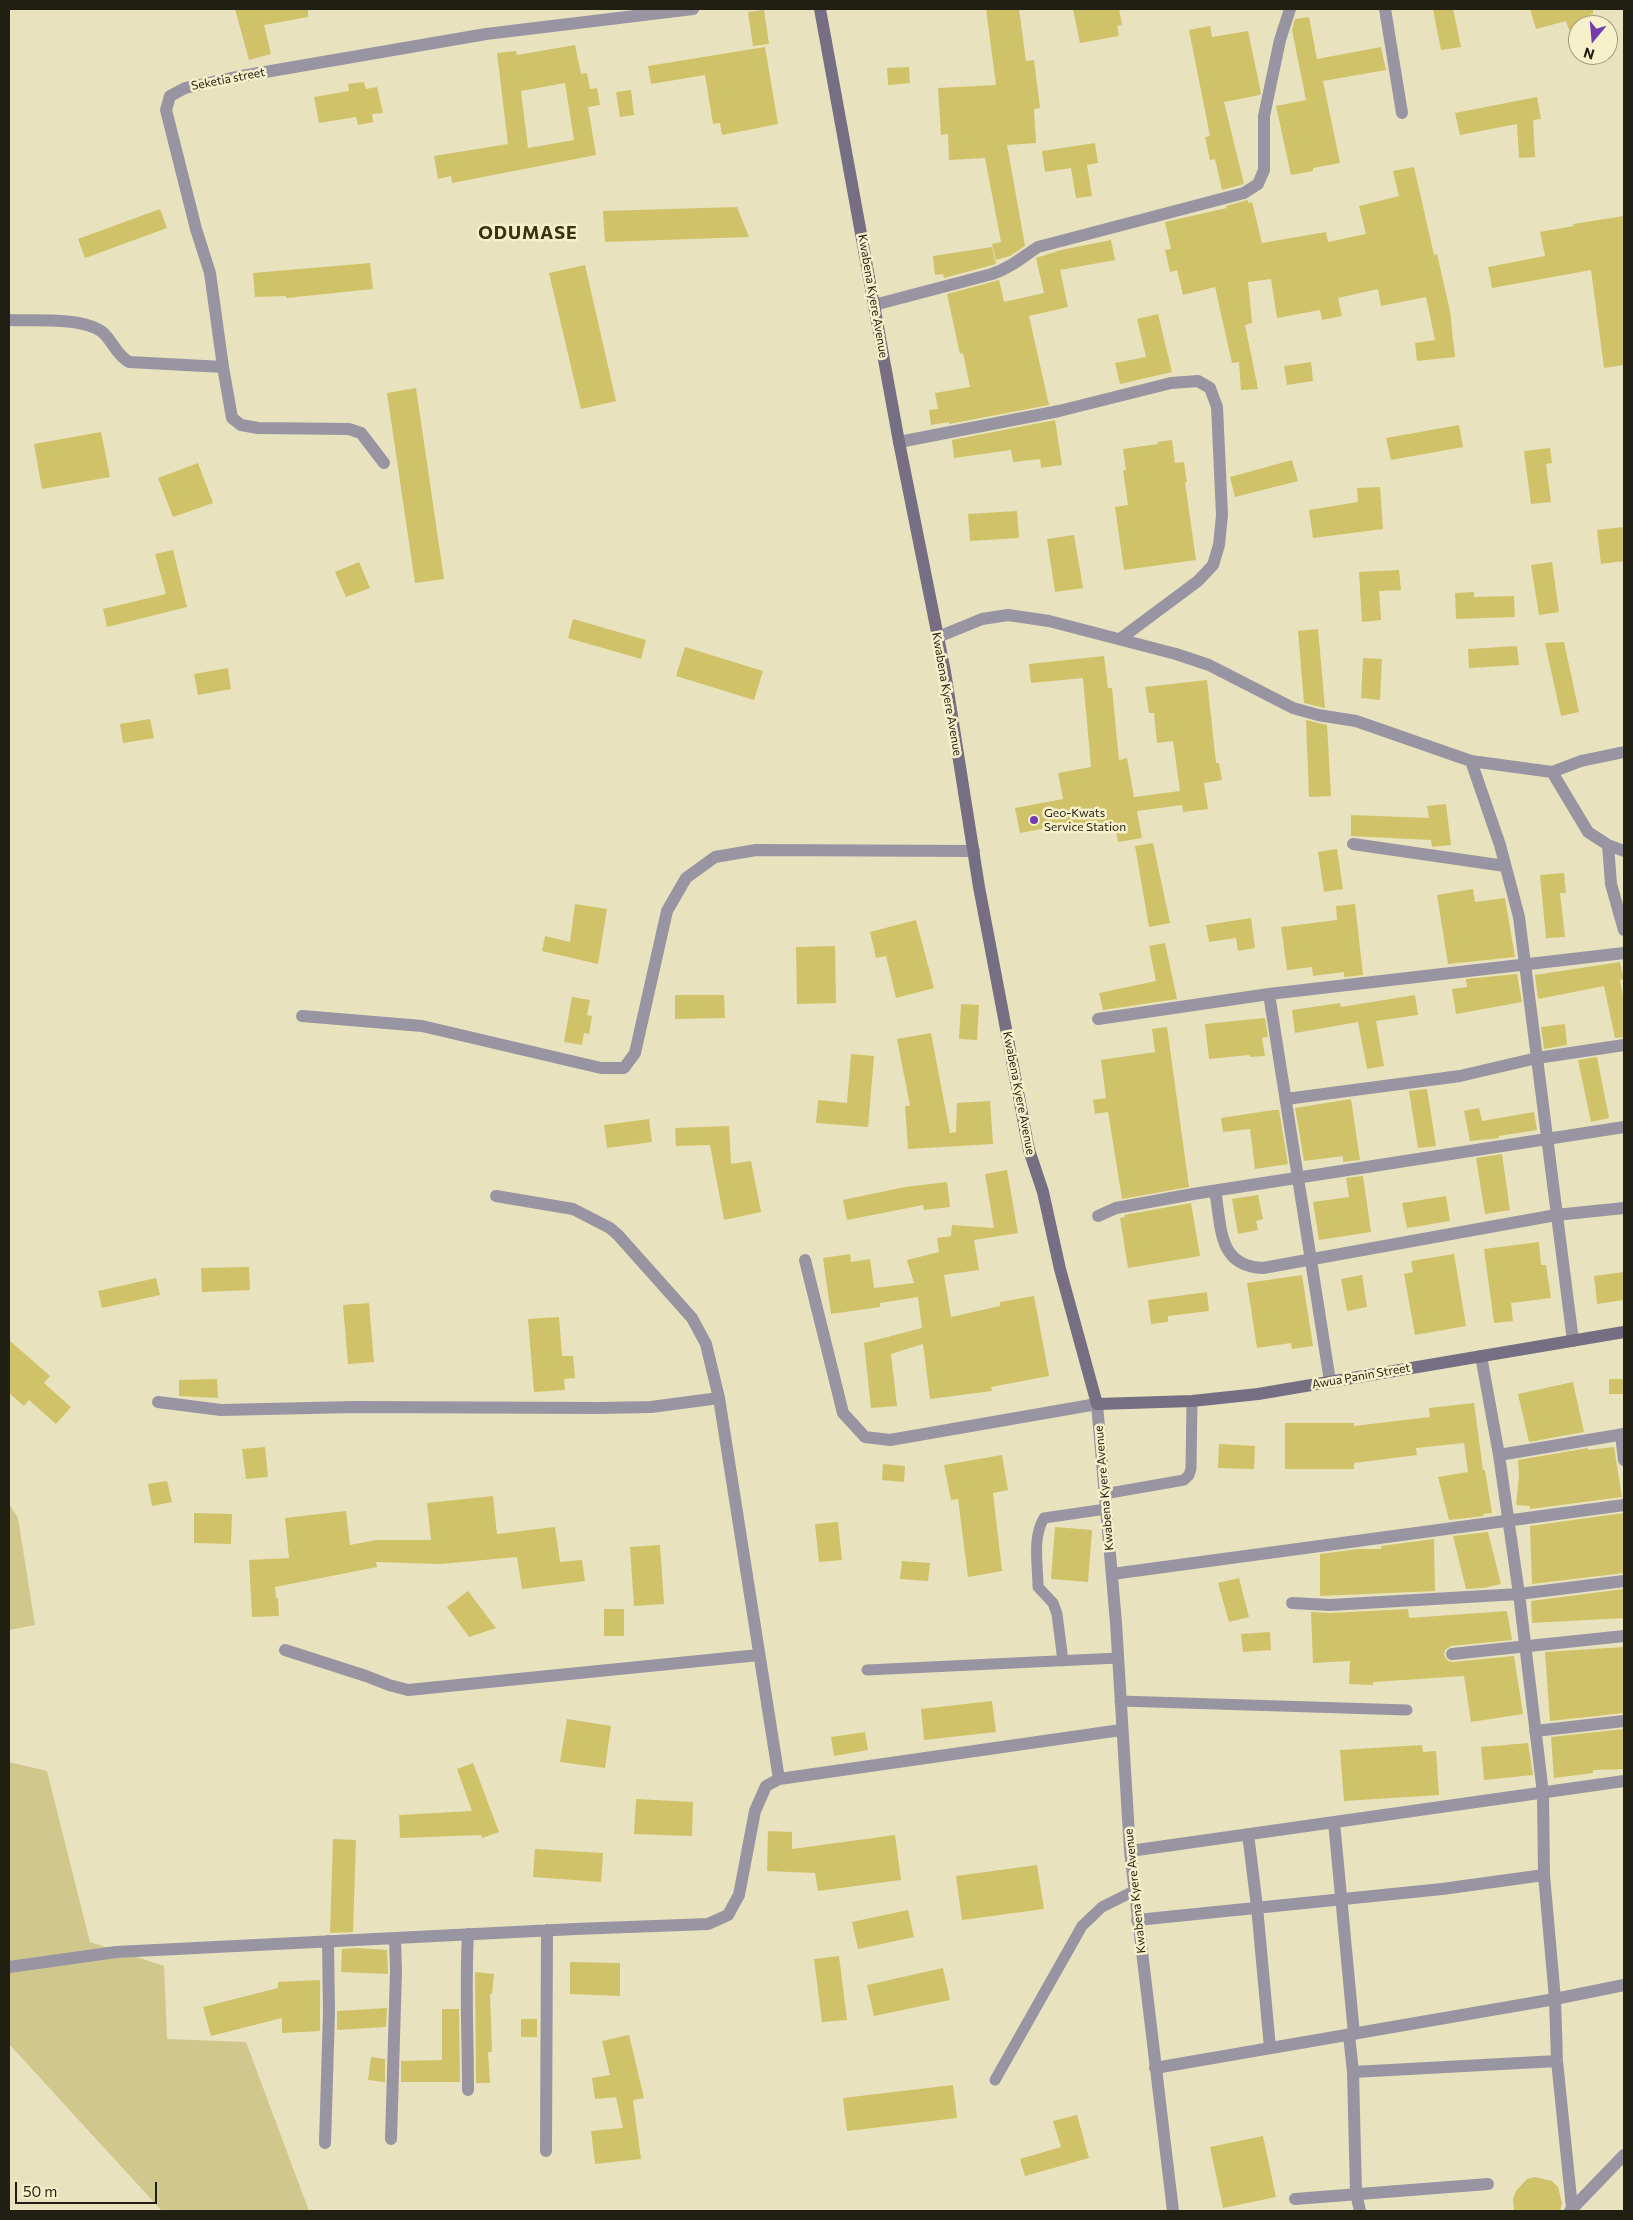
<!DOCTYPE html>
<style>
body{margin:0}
#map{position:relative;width:1633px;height:2220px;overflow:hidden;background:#e8e3be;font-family:Commissioner,sans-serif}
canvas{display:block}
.frame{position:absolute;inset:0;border:10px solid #211f12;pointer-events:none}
.north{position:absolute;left:1568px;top:15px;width:50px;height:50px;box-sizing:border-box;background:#f6f0cb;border:1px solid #a19c81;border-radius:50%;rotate:197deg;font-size:14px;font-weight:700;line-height:20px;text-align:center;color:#211f12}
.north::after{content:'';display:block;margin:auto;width:18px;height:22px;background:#743bb1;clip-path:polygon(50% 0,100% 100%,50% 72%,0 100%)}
.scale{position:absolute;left:15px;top:2182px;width:142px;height:22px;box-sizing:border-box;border:2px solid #211f12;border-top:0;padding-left:6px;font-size:15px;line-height:18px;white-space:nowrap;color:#211f12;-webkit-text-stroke:4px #f6f0cb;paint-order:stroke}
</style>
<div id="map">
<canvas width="1633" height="2220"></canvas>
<div class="frame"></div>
<div class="north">N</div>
<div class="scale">50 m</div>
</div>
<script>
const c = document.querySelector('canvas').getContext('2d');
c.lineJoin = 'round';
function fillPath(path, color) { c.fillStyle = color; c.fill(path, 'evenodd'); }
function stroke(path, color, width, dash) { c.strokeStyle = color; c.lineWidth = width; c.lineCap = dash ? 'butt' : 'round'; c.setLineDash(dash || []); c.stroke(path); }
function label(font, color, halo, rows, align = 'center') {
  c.font = font + ' Commissioner,sans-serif'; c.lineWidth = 5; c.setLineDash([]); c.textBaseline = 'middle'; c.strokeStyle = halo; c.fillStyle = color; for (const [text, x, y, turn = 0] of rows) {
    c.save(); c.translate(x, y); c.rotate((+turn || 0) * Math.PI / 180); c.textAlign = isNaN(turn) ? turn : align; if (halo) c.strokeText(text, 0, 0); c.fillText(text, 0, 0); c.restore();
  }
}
fillPath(new Path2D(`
 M9 1504 18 1518 35 1625 9 1630Z
 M9 1762 47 1771 90 1942 164 1966 167 2039 246 2042 309 2211H162L9 2044Z`), '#d0c78c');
fillPath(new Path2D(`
 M235 9H308V17L264 25 271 54 249 60Z
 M986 9H1019L1026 61 1034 60 1040 108 1034 109 1036 143 1007 145 1025 246 1010 256 996 260 992 244 1001 242 985 158 949 160 948 134 941 135 938 88 996 85Z
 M1073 9H1119L1122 25 1117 26 1119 36 1080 43Z
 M1433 9H1453L1461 47 1441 50Z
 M1530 9H1593V14L1589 15 1591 24 1578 25V27L1569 30 1566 21 1536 29Z
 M764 10 769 44 753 46 748 12Z
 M1309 17 1317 59 1381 47 1386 70 1323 81 1340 163 1313 168V171L1291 175 1276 106 1306 100 1292 30 1295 19Z
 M1210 26 1212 37 1248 31 1261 93 1260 95 1224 102 1244 184 1222 190 1215 159 1210 160 1205 137 1210 136 1189 30Z
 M575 45 581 74 587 73 590 89 597 88 600 105 588 107 596 155 452 183 451 176 438 179 434 156 508 144 497 53 516 51 517 55ZM565 83 574 140 528 148 521 91Z
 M765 47 778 124 722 135 720 123 713 124 705 75 651 84 648 66Z
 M909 67 910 83 888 85 887 68Z
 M364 82 366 89 377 87 383 113 372 114 373 122 358 125 356 117 319 123 314 97 349 91 348 84Z
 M631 90 634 115 620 117 616 92Z
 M1537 97 1541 119 1533 120 1535 157 1519 158 1517 124 1460 135 1455 113Z
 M1095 143 1098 163 1087 165 1092 196 1076 198 1071 168 1045 172 1042 151Z
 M1414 167 1434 255 1437 254 1450 311 1455 357 1417 361 1415 343 1435 340 1426 297 1381 306 1378 289 1338 298 1342 316 1322 320 1320 310 1277 318 1271 279 1248 282 1252 323 1245 325 1258 389 1241 390 1239 362 1232 363 1215 287 1183 295 1177 270 1170 272 1165 250 1171 249 1165 222 1227 208 1226 206 1248 200V203L1252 202 1262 243 1326 232 1328 242 1366 234 1359 206 1399 196 1393 171Z
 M737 207 749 237 605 242 603 211Z
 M160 209 167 228 85 258 78 239Z
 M1624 216V365L1604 368 1591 270 1492 288 1488 267 1545 256 1540 232 1574 226 1573 224Z
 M1111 240 1115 260 1060 270 1068 307 1029 316 1049 405 949 424V422L931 425 929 410 938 409 935 393 970 387 963 353 960 354 947 294 999 280 1004 302 1044 293 1036 258 1061 250Z
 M992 247 996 264 944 278 943 274 935 275 933 256Z
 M370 263 373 289 286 298V296L255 297 253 273Z
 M585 265 616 401 581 409 549 273Z
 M1158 314 1172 372 1120 384 1115 363 1146 357 1137 319Z
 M1311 362 1313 381 1287 385 1284 366Z
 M416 388 444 579 415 583 387 393Z
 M1055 420 1062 465 1041 468 1040 459 1013 462 1011 450 954 458 952 440Z
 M1459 425 1463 447 1391 460 1386 438Z
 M101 432 110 477 42 489 34 444Z
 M1172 440 1175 463 1184 462 1187 482H1185L1196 560 1124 570 1115 507 1128 505 1123 470H1126L1123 449 1158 444 1157 442Z
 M1550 448 1552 463 1546 464 1551 502 1531 504 1524 451Z
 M1292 460 1298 481 1235 497 1230 477Z
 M198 463 213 503 173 517 158 478Z
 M1380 487 1383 529 1313 538 1309 510 1358 502 1357 488Z
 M1017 511 1019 538 970 541 968 514Z
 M1624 527V561L1601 564 1597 530Z
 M1074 535 1083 588 1055 592 1047 539Z
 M173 550 187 607 107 627 103 609 166 594 155 554Z
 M359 562 370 588 346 597 335 572Z
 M1552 562 1559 612 1539 615 1531 565Z
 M1399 570 1401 590 1379 591 1381 620 1362 622 1359 572Z
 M1474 592V597L1514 596 1515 617 1456 619 1455 593Z
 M573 619 646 640 641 659 568 638Z
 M1318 629 1325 708 1304 703 1298 631Z
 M1564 642 1579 712 1561 716 1545 643Z
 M1517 646 1519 665 1469 668 1468 649Z
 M685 647 763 671 754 700 676 676Z
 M1104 656 1108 688H1112L1119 760 1127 758 1134 797 1180 791 1173 741 1157 743 1154 713H1149L1145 687 1207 680 1216 763H1219L1222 780 1204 783 1208 809 1183 812 1182 805 1137 811 1142 838 1118 842 1115 824 1076 832 1074 823 1020 833 1015 808 1063 799 1058 773 1091 767 1083 678 1031 683 1029 664Z
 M1363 658 1382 659 1380 700 1361 698Z
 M228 668 231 689 198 695 194 674Z
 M150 719 154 738 123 743 120 724Z
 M1306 720 1327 725 1331 796 1309 797Z
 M1446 804 1451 845 1432 847 1431 840 1351 836V815L1429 818 1427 806Z
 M1153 843 1170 923 1149 927 1135 846Z
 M1337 849 1343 889 1324 892 1318 852Z
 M1564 873 1566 893H1560L1565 937 1546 938 1540 875Z
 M1473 889 1475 902 1505 898 1515 957 1448 964 1437 895Z
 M575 904 607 909 598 964 542 951 545 936 570 942Z
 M1355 904 1363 975 1344 977V972L1313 976 1312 967 1287 970 1281 927 1337 920 1336 906Z
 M1251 918 1255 948 1238 951 1236 938 1209 942 1206 925Z
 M916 920 934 988 896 998 886 956 876 958 870 932Z
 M1165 943 1177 999 1103 1010 1099 993 1156 981 1149 946Z
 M835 946 836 1003 797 1004 796 947Z
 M1620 962 1624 979 1620 980 1624 1002V1037L1615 1038 1604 986 1538 999 1535 975Z
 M1517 974 1522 1002 1456 1014 1452 989 1467 987 1466 979Z
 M675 995H724L725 1018 675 1019Z
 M1415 995 1418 1015 1376 1021 1384 1066 1367 1069 1358 1022 1295 1033 1292 1010 1340 1003 1341 1007Z
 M572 997 590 1000 587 1015 592 1016 589 1034 584 1033 582 1045 564 1042Z
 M961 1004 979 1005 977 1040 959 1039Z
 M1265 1018 1268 1037 1262 1038 1265 1056 1250 1057 1249 1055 1209 1059 1205 1024Z
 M1565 1024 1567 1045 1544 1049 1541 1027Z
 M1167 1027 1189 1187 1122 1199 1108 1112 1095 1114 1093 1100 1106 1098 1101 1060 1155 1052 1152 1029Z
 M931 1033 950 1133 956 1132 957 1103 990 1101 993 1144 908 1149 905 1106H910L897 1039Z
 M851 1054 874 1056 868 1127 816 1123 818 1100 847 1103Z
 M1597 1057 1609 1118 1591 1122 1578 1060Z
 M1427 1089 1436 1146 1418 1148 1409 1091Z
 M1351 1099 1360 1160 1343 1162V1156L1304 1161 1295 1108Z
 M1479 1108 1482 1121 1534 1112 1537 1130 1499 1136V1138L1470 1141 1464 1111Z
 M1273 1110H1279L1288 1164 1255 1169 1250 1129 1223 1132 1221 1118Z
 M649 1119 652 1142 607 1148 604 1125Z
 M729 1126 731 1164 751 1161 761 1212 724 1220 710 1145 676 1146 675 1128Z
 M1502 1154 1510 1210 1485 1214 1476 1158Z
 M1007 1170 1018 1233 974 1240 979 1270 944 1275 951 1317 1000 1306V1302L1034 1296 1049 1376 991 1387 992 1391 930 1399 923 1344 891 1354 897 1406 871 1408 864 1343 922 1328 918 1297 880 1303V1307L831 1314 823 1258 850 1254 851 1262 870 1259 874 1288 914 1283 907 1260 939 1252 937 1238 951 1236 952 1225 994 1228 985 1174Z
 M1363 1176 1371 1232 1319 1240 1313 1202 1349 1197 1346 1178Z
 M947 1182 950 1207 924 1210 923 1205 847 1220 843 1200 905 1187Z
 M1258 1195 1263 1219 1256 1221 1258 1230 1238 1234 1232 1199Z
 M1446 1196 1450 1221 1407 1228 1402 1203Z
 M1191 1203 1200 1256 1128 1268 1120 1218 1125 1217 1124 1215Z
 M1539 1242 1541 1265H1546L1551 1298 1511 1303 1513 1321 1494 1323 1484 1249Z
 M1454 1254 1466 1326 1415 1335 1404 1274 1413 1272 1411 1261Z
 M249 1267 250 1290 202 1292 201 1268Z
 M1624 1272V1300L1597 1304 1594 1276Z
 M1302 1275 1313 1346 1292 1349 1291 1343 1257 1348 1247 1283Z
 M1362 1275 1367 1307 1347 1311 1341 1279Z
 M156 1278 160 1295 102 1308 98 1291Z
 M1207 1292 1209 1311 1168 1316V1322L1151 1324 1148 1300Z
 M369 1303 374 1362 348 1364 343 1305Z
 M559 1317 562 1356H573L575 1378 564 1379 565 1390 534 1392 528 1319Z
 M9 1340 50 1376 44 1383 71 1407 56 1424 29 1400 24 1406 9 1393Z
 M217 1379 218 1398 179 1396V1380Z
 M1609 1379H1624L1623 1394H1609Z
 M1573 1382 1584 1432 1529 1442 1518 1394Z
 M1474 1403 1483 1470H1485L1492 1513 1483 1514 1484 1516 1449 1520 1438 1477 1468 1472 1464 1443 1416 1448 1417 1455 1354 1463V1469H1285V1423H1354V1426L1430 1417 1429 1408Z
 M1219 1444 1255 1446 1254 1469 1218 1468Z
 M265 1447 268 1477 246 1479 242 1449Z
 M1614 1447 1622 1497 1530 1509V1506L1516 1505 1519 1476 1518 1460 1588 1448V1450Z
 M1002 1455 1008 1490 993 1493 1002 1571 968 1577 958 1499 951 1500 944 1465Z
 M883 1464 905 1466 904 1482 882 1480Z
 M167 1481 172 1502 152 1506 148 1484Z
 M493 1496 497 1534 555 1527 560 1562 582 1560 585 1581 522 1589 517 1557 440 1564 376 1562 377 1567 275 1587 276 1598H278L279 1616 252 1617 249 1560 289 1558 285 1518 346 1511 350 1545 376 1540H431L427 1503Z
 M194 1513 232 1514 231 1544 194 1543Z
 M1624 1513V1573L1532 1584 1530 1526Z
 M838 1522 842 1560 819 1562 815 1524Z
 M1055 1527 1092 1530 1088 1582 1051 1579Z
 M1488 1532 1501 1584 1484 1588 1466 1589 1453 1536Z
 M1434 1539 1435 1591 1320 1596V1554L1359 1549H1381V1546Z
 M660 1545 664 1604 634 1606 630 1547Z
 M902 1561 930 1563 928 1581 900 1579Z
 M1239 1578 1249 1617 1229 1622 1218 1583Z
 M1624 1589V1618L1532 1623 1531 1601Z
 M468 1591 496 1628 469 1637 447 1607Z
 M604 1609H624V1636H604Z
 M1408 1609 1409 1618 1507 1611 1512 1640 1451 1646 1445 1650 1444 1655 1448 1661 1453 1662 1514 1656 1523 1714 1471 1722 1464 1676 1373 1682V1685L1349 1684 1350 1661 1313 1663 1311 1612 1330 1613Z
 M1270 1632 1271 1650 1243 1652 1241 1634Z
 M1624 1647V1713L1550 1721 1545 1652Z
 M992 1701 996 1732 924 1740 921 1709Z
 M567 1719 611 1726 605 1768 560 1762Z
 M1624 1729V1769L1593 1770V1773L1554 1778 1551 1737Z
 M865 1732 868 1750 834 1756 831 1737Z
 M1528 1743 1533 1775 1484 1780 1481 1747Z
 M1422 1745 1423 1752 1436 1751 1439 1795 1344 1801 1340 1750Z
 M473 1763 499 1832 482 1838 481 1835 400 1838 399 1815 472 1811 457 1769Z
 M636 1799 693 1802 692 1836 634 1834Z
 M768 1831 792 1832V1849L895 1835 901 1880 818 1891 815 1873 767 1871Z
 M333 1839 356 1840 353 1932 330 1933Z
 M535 1849 603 1853 601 1882 533 1877Z
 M1037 1865 1044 1909 962 1920 956 1876Z
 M908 1910 914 1937 858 1949 852 1922Z
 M357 1948 387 1950 388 1974 341 1972 342 1949Z
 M839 1956 847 2020 822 2022 814 1959Z
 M570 1962 620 1963V1996L570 1994Z
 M943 1968 950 2000 874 2016 867 1985Z
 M475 1972 494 1974 492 1994H490L492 2052H488L490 2083H476Z
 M320 1980V2031L282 2033V2018L211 2036 203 2007 278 1988V1982Z
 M387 2008 386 2027 337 2030V2011Z
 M442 2009H459L460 2082H401V2061L442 2060Z
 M521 2019H537V2037H521Z
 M629 2035 644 2098 633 2100 641 2159 595 2164 591 2131 623 2128 616 2097 595 2099 592 2078 610 2075 602 2041Z
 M371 2057 385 2059V2082L368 2080Z
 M953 2085 957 2118 847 2131 843 2098Z
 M1077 2115 1089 2158 1025 2176 1020 2159 1061 2147 1053 2121Z
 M1263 2136 1276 2197 1223 2208 1210 2147Z
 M1535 2177 1552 2181 1558 2187 1562 2203 1560 2211H1514L1513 2199 1516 2191 1527 2179Z`), '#d0c268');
stroke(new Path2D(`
 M1104 1494 1184 1480 1189 1475 1191 1469 1192 1401
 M1063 1661 1057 1614 1053 1603 1038 1587C1038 1565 1032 1538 1044 1518L1106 1509
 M867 1670 1118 1658
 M1120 1701 1407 1710
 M995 2080 1082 1926 1102 1907 1134 1891`), '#9994a2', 11);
stroke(new Path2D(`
 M1385 9 1402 113
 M874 305 992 274C1012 267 1021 258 1038 247L1244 193 1258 184 1264 170V116L1280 40 1290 9
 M9 320C33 321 81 317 101 331 112 339 115 354 129 362L223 367
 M899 442 1059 411 1171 383 1198 381 1210 388 1217 407 1222 515 1219 545 1213 565 1198 581 1120 639
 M384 463 361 433 349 429 258 428 241 425 232 418 223 367 210 273 196 229 166 110 170 96 185 88 236 77 486 34 693 9
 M938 637 982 619 1008 615 1049 621 1176 654 1209 665 1293 708 1318 715 1356 721 1471 761 1552 772 1581 761 1624 752
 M1471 761 1500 845 1519 917 1573 1341
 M1552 772 1588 832 1608 845 1624 851
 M1353 844 1505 866
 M1608 845 1611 884 1624 930
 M1269 994 1330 1381
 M302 1016 422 1026 601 1068H624L635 1053 667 911 686 878 715 857 756 850 974 851
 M1098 1019 1269 994 1624 953
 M1286 1099 1460 1076 1537 1058 1624 1045
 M1215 1191C1222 1227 1217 1266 1263 1268L1556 1215 1624 1208
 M496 1196 573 1209 610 1228 618 1235 692 1318 706 1344 719 1398 779 1779
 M1098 1216 1116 1208 1193 1194 1624 1127
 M805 1260 843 1413 865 1437 890 1440 1097 1404 1116 1623 1130 1851 1173 2211
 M1481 1356 1499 1455 1519 1594 1543 1793 1544 1875 1555 1999 1557 2061 1572 2208
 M158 1402 221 1410 353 1407 599 1408 651 1407 719 1398
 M1621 1435 1624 1460
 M1499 1455 1624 1434
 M1112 1574 1624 1505
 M1292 1603 1330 1605 1519 1594 1624 1581
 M285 1650 366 1676 389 1685 408 1690 759 1655
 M1452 1654 1624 1636
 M1535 1731 1624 1721
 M1334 1822 1354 2034
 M1248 1834 1257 1907 1270 2048
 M1130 1851 1624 1781
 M1137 1920 1442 1889 1544 1875
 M468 1934C465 1986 468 2038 468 2090
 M9 1967 116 1952 575 1929 708 1924 728 1915 739 1895 755 1811 766 1786 779 1779 1121 1730
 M1349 2035 1353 2072 1356 2193 1360 2211
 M1155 2068 1555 1999 1624 1985
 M1353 2072 1557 2061
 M391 2139 396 1971 395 1938
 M325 2143 329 2012 328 1941
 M546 2151 547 1930
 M1295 2199 1488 2184
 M1570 2211 1624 2155`), '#9994a2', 12);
stroke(new Path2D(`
 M820 9 899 442 945 672 979 887 1029 1150 1043 1192 1060 1269 1097 1404 1192 1401 1258 1394 1624 1332`), '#766f83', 12);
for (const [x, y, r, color] of [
 [1034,820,5,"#743bb1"]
]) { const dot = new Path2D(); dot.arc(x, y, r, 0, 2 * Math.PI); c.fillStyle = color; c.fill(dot); stroke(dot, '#f6f0cb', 2); }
label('12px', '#211f12', '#f6f0cb', [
 ["Seketia street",228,79,-11],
 ["Kwabena Kyere Avenue",873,296,80],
 ["Kwabena Kyere Avenue",947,694,80],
 ["Kwabena Kyere Avenue",1019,1093,79],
 ["Awua Panin Street",1361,1376,-10],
 ["Kwabena Kyere Avenue",1104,1488,-95],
 ["Kwabena Kyere Avenue",1135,1891,-96]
]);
label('12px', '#211f12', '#f6f0cb', [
 ["Geo-Kwats",1044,813],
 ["Service Station",1044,827]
], 'left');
c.letterSpacing = '1px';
label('bold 18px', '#393414', '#f6f0cb', [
 ["ODUMASE",528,233]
]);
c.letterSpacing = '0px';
</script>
